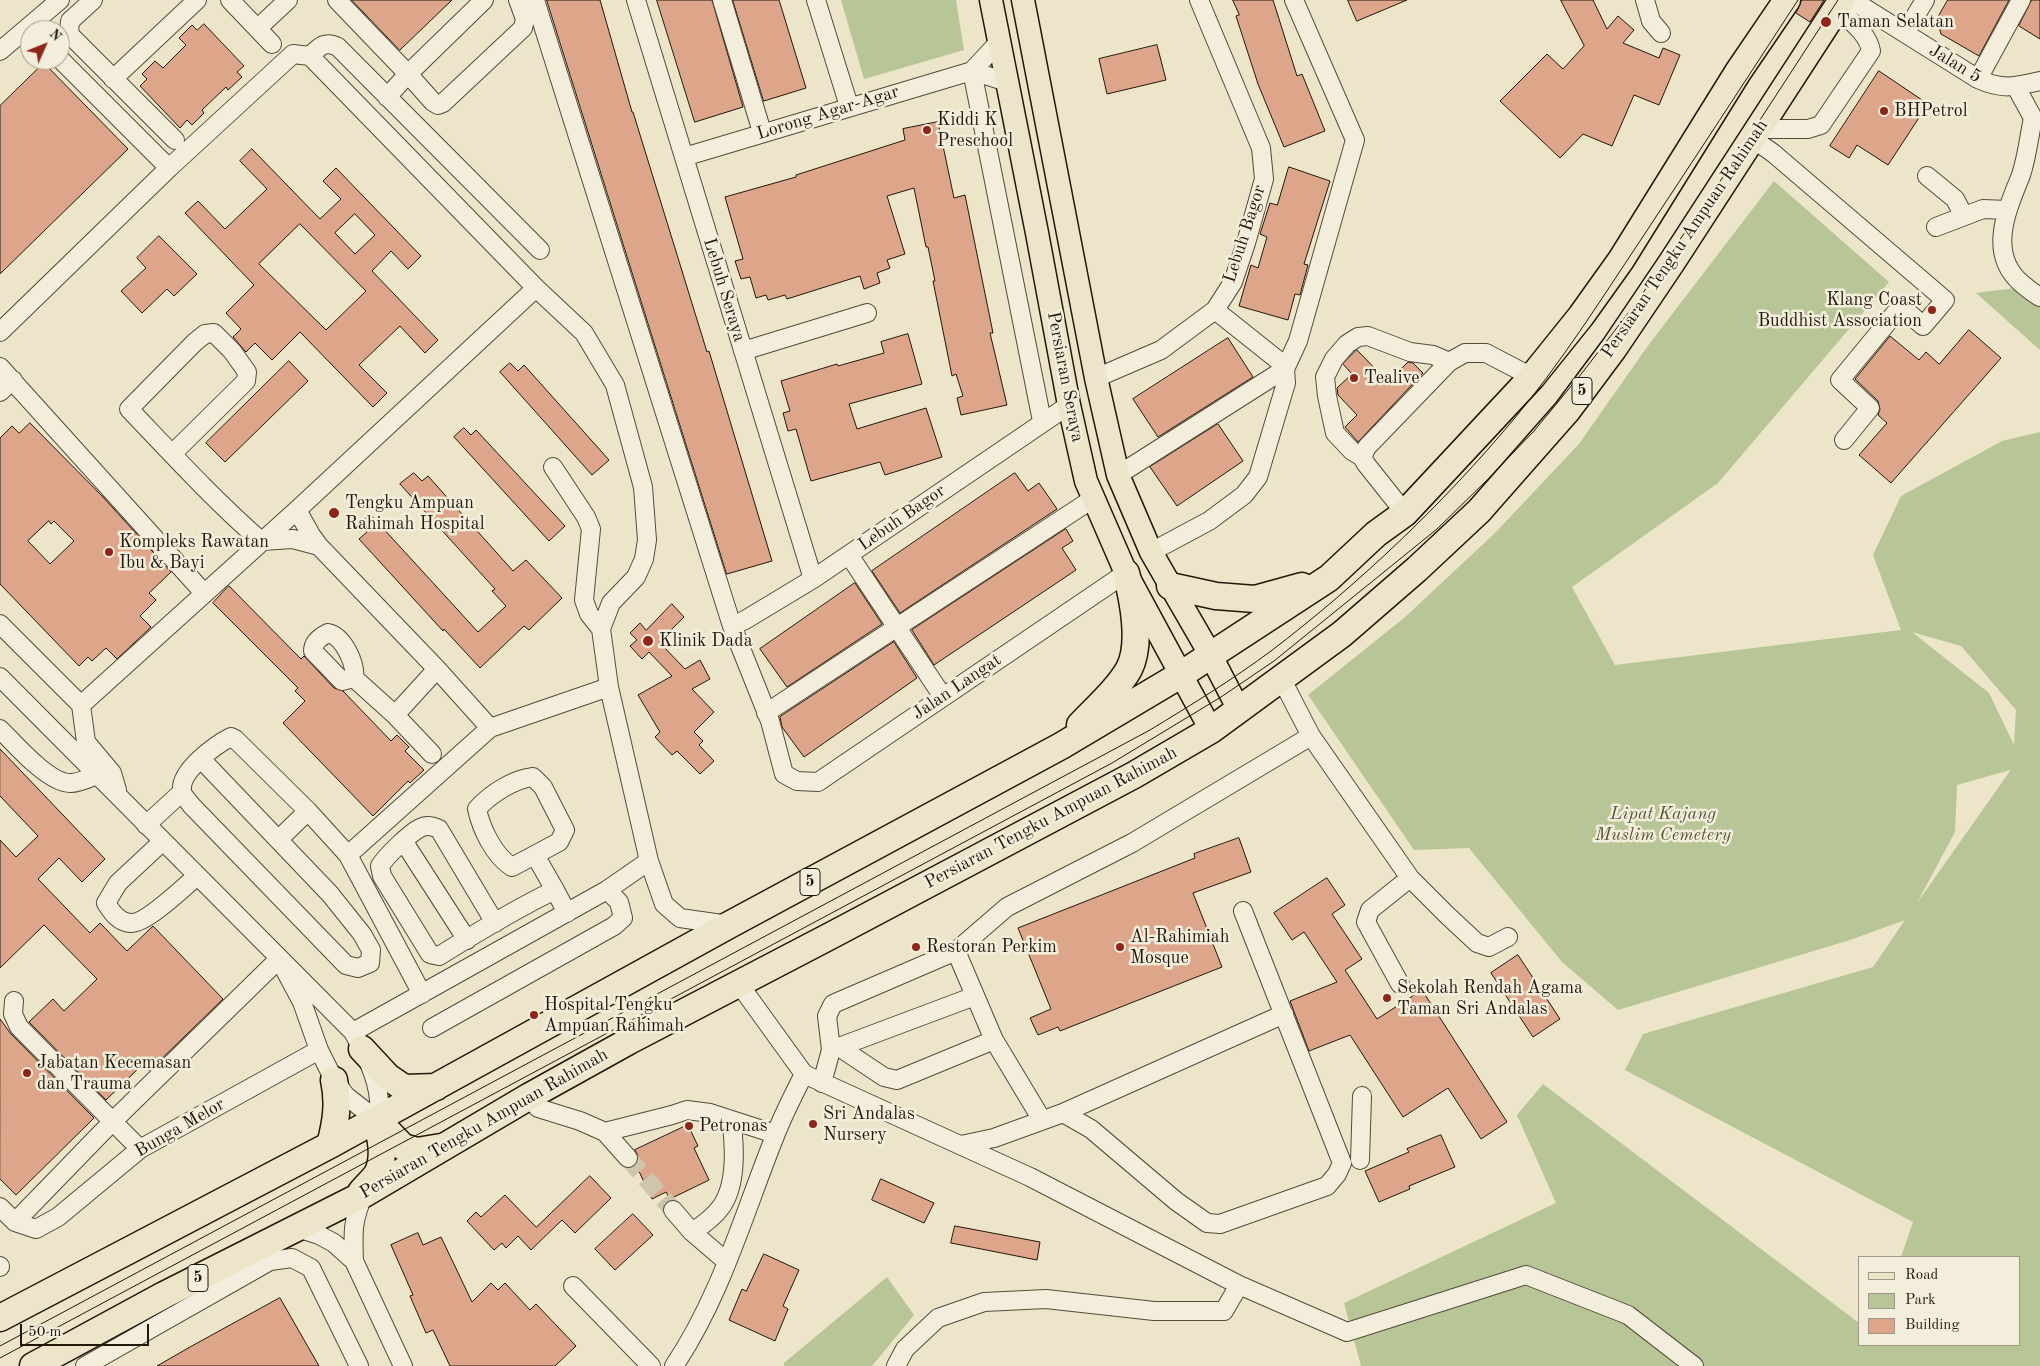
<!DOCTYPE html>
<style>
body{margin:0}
#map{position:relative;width:2040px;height:1366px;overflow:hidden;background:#ede5c9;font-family:"Old Standard TT",serif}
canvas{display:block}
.legend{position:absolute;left:1858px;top:1256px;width:162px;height:90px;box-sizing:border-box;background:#f3eedc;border:1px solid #9f9888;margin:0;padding:6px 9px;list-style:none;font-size:15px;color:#21170a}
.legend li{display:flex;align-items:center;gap:10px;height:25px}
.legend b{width:25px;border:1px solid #9f9888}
.north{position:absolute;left:20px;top:20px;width:50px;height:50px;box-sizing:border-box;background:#f3eedc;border:1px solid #9f9888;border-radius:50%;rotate:46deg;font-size:14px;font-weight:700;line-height:20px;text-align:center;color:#21170a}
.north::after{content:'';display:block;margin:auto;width:18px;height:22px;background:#8f2418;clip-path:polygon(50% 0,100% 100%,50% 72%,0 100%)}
.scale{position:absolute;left:20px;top:1324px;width:129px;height:22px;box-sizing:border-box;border:2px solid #21170a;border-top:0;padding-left:6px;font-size:15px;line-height:18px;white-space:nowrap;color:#21170a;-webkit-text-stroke:4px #f3eedc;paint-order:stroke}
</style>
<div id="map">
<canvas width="2040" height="1366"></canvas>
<ul class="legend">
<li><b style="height:6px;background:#ede5c9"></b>Road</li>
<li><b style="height:14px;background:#b8c596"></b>Park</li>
<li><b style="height:14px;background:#dda68a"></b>Building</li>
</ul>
<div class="north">N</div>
<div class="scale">50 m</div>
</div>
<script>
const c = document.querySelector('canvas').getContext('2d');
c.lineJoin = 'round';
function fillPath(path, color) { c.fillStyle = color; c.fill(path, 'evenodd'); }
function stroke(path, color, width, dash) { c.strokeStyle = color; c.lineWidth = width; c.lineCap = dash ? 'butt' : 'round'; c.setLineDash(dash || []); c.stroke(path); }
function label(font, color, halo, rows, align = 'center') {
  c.font = font + ' "Old Standard TT",serif'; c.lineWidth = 5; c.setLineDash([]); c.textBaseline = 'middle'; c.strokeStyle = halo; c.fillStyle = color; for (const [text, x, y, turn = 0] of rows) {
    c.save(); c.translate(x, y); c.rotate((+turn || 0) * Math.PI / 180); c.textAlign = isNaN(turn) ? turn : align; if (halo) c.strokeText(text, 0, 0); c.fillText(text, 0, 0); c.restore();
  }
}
fillPath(new Path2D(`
 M841 0H956L964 50 864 79Z
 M1774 181 1889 282 1718 483 1572 587 1615 665 1901 630 1873 555 1901 496 2002 441 2040 432V1366H1361L1344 1303 1556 1203 1517 1115 1543 1084 1859 1323V1345H2019V1257H1901L1913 1222 1625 1070 1643 1034 1873 967 1905 920 1850 940 1618 1010 1562 962 1469 848 1414 850 1308 695 1404 618 1495 533 1579 444 1647 347ZM1912 632 1961 646 2016 710 2014 745 1989 693ZM2010 770V771L1917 903 1955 832 1957 785Z
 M2040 285V350L1976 293Z
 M887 1277 914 1315 872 1366H784V1363Z`), '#b8c596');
const building = new Path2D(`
 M352 0H452L400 50Z
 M547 0H600L632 112H633L707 352 709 351 772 561 727 574Z
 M657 0H712L743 107 695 122Z
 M733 0H779L806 88 764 101Z
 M1233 0H1273L1297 76 1302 74 1325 131 1284 147 1258 84 1236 16 1239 15Z
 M1348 0H1407L1357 21Z
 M1561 0H1593L1607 29 1618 16 1634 30 1623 43 1659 58 1663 48 1680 55 1659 105 1634 95 1612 146 1583 134 1560 158 1500 101 1547 54 1563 69 1584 46Z
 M1802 0H1824L1810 22 1796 13Z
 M1948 0H2009L1979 56 1941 34 1937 19Z
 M2032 0H2040V39L2019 26Z
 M204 24 244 66 237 72 242 77 228 90 226 87 202 110 204 113 192 125 187 120 180 128 140 86 147 79 142 74 155 61 163 68 186 45 179 38 192 25 197 30Z
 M1157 45 1166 80 1107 94 1099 59Z
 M44 63 128 149 0 274V106Z
 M1879 71 1928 104 1888 165 1857 145 1849 158 1830 146Z
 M938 122 954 198 965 195 993 333H990L1007 405 961 415 957 398 963 396 956 374 952 376 933 281H935L928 247H926L914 188 887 196 905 254 887 260 890 268 877 273 880 283 864 289 860 276 787 299 785 295 768 300 766 295 756 298 750 277 741 279 735 261 743 259 725 197 796 177V175L905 140 903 129Z
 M252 149 320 219 341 199 323 181 336 168 421 256 408 269 391 251 372 271 438 340 425 353 400 326 359 365 387 393 373 407 300 332 272 360 255 343 246 352 233 337 241 329 226 313 254 285 185 213 198 201 225 229 267 189 240 161ZM355 214 375 235 355 254 335 233ZM300 224 366 291 326 330 259 264Z
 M1289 167 1330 181 1304 264 1308 265 1300 295 1295 294 1288 320 1239 306 1251 265 1258 268 1267 237 1260 234 1270 203 1277 205Z
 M159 236 197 274 174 296 167 289 142 313 121 291 146 268 137 258Z
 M1969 330 2001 358 1891 483 1859 455 1887 423 1878 415 1880 409 1878 401 1855 379 1890 336 1919 360 1926 352 1939 364Z
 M908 334 922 384 849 404 857 429 926 408 942 457 885 475 880 462 811 481 796 429 788 431 783 413 790 411 781 381 837 364 838 366 884 353 881 342Z
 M1228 338 1253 377 1158 437 1133 399Z
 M1357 350 1388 382 1408 362 1413 363 1423 373 1358 442 1345 427 1357 415 1338 395 1337 388 1352 374 1343 364Z
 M289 361 308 381 225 462 206 443Z
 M510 363 518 371 524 365 609 460 592 475 500 372Z
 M30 423 103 497 171 572 149 593 156 600 140 616 151 627 117 659 106 648 92 661 88 657 79 666 0 584V438L12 426 19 433ZM49 521 51 524 54 521 74 541 50 564 28 541Z
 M1218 424 1243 461 1177 506 1150 467Z
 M464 428 471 435 476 430 565 526 549 541 454 437Z
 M414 473 422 481 428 476 513 571 526 560 562 598 529 630 524 626 480 668 444 629 443 631 359 539 367 532 360 523 370 514 478 632 506 606 492 591 495 589 400 484Z
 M1015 473 1028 491 1039 483 1057 509 900 613 872 571Z
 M1066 529 1073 541 1062 548 1076 570 934 665 912 630Z
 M855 583 882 624 787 687 760 649Z
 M229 586 301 659 304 656 334 688 343 691 391 741 397 735 409 747 405 751 424 770 410 783 408 781 373 816 283 723 305 701 295 691 298 688 213 603Z
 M672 604 684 617 659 642 685 669 700 660 710 679 692 689 714 712 694 732 703 741 699 745 714 761 700 774 677 751 672 755 655 737 660 732 638 695 672 676 649 652 642 659 630 646 637 640 630 633 640 623 646 630Z
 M894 642 917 678 804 757 782 727 780 717Z
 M0 749 105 859 82 882 59 858 38 879 90 933 100 923 127 951 153 926 223 999 149 1071 143 1064 106 1100 29 1022 53 999 64 1011 97 979 44 925 0 968V840L16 857 38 836 0 796Z
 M1239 838 1251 872 1193 893 1222 967 1060 1031 1058 1027 1038 1035 1030 1018 1051 1009 1018 928 1195 858 1194 854Z
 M1327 878 1345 905 1332 914 1362 959 1345 970 1377 1019 1422 990 1507 1122 1481 1139 1448 1088 1403 1117 1350 1035 1309 1051 1290 1001 1337 982 1304 932 1292 940 1274 913Z
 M1518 955 1560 1019 1533 1037 1491 973Z
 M0 1019 11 1034 94 1118 16 1195 0 1179Z
 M688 1125 698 1146 694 1148 709 1180 670 1199 666 1192 652 1199 636 1165 638 1156 635 1150Z
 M1441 1135 1455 1167 1409 1186 1410 1189 1379 1202 1365 1171 1409 1152 1407 1149Z
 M590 1176 611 1198 575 1233 562 1220 531 1250 518 1236 506 1248 502 1243 494 1250 467 1221 476 1212 481 1217 505 1195 536 1227Z
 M881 1179 934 1203 924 1223 872 1200Z
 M633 1214 653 1235 615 1270 595 1249Z
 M955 1226 1040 1242 1037 1260 951 1243Z
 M418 1233 423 1245 441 1237 472 1302 491 1283 498 1290 505 1283 530 1310 536 1304 576 1346 555 1366H450L433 1330 426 1333 410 1296 413 1295 391 1245Z
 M764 1254 799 1270 783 1306 788 1309 775 1341 729 1320 742 1289 746 1291Z
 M280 1298 319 1366H157L190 1347Z`);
fillPath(building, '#dda68a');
stroke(building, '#21170a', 1);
stroke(new Path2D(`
 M628 1158 673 1210`), '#cec6ac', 18, [18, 9]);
const minor = new Path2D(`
 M93 0 70 21 69 34 175 140
 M230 0 272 44
 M337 0 408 74 484 0
 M535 0 732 626 770 721 784 774 797 781 818 782 1126 573
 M636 0 813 579
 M722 0 762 132
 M816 0 849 106
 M1645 0 1651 21 1661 33
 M1852 0 1978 79C2002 90 2015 87 2040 81
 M258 28 288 0
 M1905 33 1925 0
 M0 51 60 0
 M310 56C319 47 325 40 338 47L540 250
 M60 59 169 168
 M972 71 1042 421
 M972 71 1007 82
 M113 79 197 0
 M1978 79 2021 0
 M2016 87 2033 118C2029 137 2027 157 2021 175 2007 210 1987 253 2021 283 2027 288 2033 293 2040 297
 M387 97 408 74 433 102 438 105 443 103 523 28 525 19 518 0
 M1759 129H1808L1821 125 1871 51C1868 33 1850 21 1837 8
 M1753 139 1773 153 1945 300 1923 326 1901 306 1840 380 1870 408 1844 440
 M684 157 972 71 999 42
 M1927 176 1955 199 1964 216
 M1936 227 1983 209 2007 210
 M0 332 169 168 293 54 310 56 536 288 584 333 615 385 643 487 647 540 644 559 636 577 611 603 601 629 609 687 649 861 664 904 680 918 729 925
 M743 351 867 313
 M0 367 204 593
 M1096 378 1161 350 1215 310 1233 282 1246 243 1264 179 1261 148 1199 0
 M0 392 13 380
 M172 454 246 381 247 372 232 351 214 333 205 334 195 342 129 409C172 454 214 500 261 541L293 539 319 546
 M1362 457 1352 451 1335 433 1327 396 1325 377 1334 359 1347 344 1358 337 1368 336 1410 352 1433 355 1449 362
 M553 467 586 517 591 529 584 600 589 614 601 629
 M1118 475 1285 369 1298 341 1355 140 1294 0
 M297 510 311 535 319 546 437 669 490 728
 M1405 513 1366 464 1362 457 1367 447 1449 362 1465 353H1486L1532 377
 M1151 552 1209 521 1244 495 1258 477 1286 383 1285 369 1279 361 1215 310
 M849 555 943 697
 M0 624 81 705 86 742 112 773 117 790
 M732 626 745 620 813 579 1069 405
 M328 633C343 636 356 663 354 678L342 681 313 651C313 642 320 637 328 633Z
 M0 677 353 1032C365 1053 377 1076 379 1100 380 1106 378 1113 377 1120L346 1096 334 1080 319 1050 302 1002 279 959
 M354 678 395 715 432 754
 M1281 678 1311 736 1410 878 1447 915 1477 943 1489 947 1508 937
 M81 705 297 510 536 288
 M766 713 1094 498
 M395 715 437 669
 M0 729C15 744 49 784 71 783 79 783 89 778 97 775
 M201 759 330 894 362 934 371 950 370 963 358 968 346 965 192 806C189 802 182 795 182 790 180 771 215 745 231 737L235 739 308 811 348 855 422 994
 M533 777 543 787 565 830 559 842 512 867C494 856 481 828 477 809 490 794 514 779 533 777Z
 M146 825 182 792
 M279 839 308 811
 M163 841 118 883 106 903C112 912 118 922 130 923 145 925 184 887 197 876
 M404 842 467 940
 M348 855 490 728 609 687
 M535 855 555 890
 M495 923 439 829C433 826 427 824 420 828 410 833 386 856 380 866L382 876 430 954 439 956C476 933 515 909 555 890L567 913
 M956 951 994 1040 1042 1120
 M1400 984 1366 922 1370 910 1410 878
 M14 1001 13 1014 19 1027 140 1149
 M432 1028 614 926 623 918 619 902 607 890
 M353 1032 607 890 649 861
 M839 1047 884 1077 897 1080 994 1040
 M831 1050 975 996
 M804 1074 1030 1177 1239 1285 1347 1332 1526 1275 1628 1315 1694 1366
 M822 1083 831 1050 827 1016 833 1004 956 951 1007 907 1132 843 1311 736
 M530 1096 538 1108 580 1121 605 1132 672 1115 687 1110 710 1113 775 1134
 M1063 1113 1284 1014
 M605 1132 628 1158
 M961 1145 994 1138 1063 1113 1091 1129 1176 1201 1207 1223 1220 1224 1327 1186 1337 1174 1342 1163 1243 911
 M1360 1160 1362 1096
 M0 1207 15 1222 36 1229 58 1217 140 1149 319 1050
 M673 1210 692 1232 727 1262
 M15 1222 113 1121 279 959
 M297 1228 319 1235 334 1243 354 1261 403 1366
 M692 1232C703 1225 714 1217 721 1207 737 1185 735 1145 731 1120
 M354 1261C353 1233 352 1221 364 1194
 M0 1266V1267
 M573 1286 651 1366
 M85 1366 270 1261 292 1258 311 1268 359 1366
 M674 1366C721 1296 744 1213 775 1136 783 1115 794 1094 804 1074L739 984
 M896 1366 905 1349 938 1318 984 1302 1046 1299 1154 1311H1224L1239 1285`);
const major = new Path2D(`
 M991 0 1037 233 1069 405 1086 481 1126 573 1211 730
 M1023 0 1096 378 1118 475 1151 552 1210 654 1239 710`);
const highway = new Path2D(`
 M1170 586 1216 596 1255 599 1302 586
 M1080 725C1096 708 1117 690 1129 669 1142 644 1133 599 1126 573
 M362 1049 388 1077 404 1088 436 1087
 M377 1120 403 1147 417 1151 441 1147
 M330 1145C336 1122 339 1103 334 1080
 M361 1192C366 1186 373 1180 377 1174 386 1157 380 1137 377 1120
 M0 1318 330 1145 729 925 1061 746 1182 674 1329 578 1376 534 1405 513 1532 377 1581 316 1621 260 1738 72 1787 0
 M33 1366 164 1295 364 1194 530 1096 629 1041 834 934 1134 775 1211 730 1342 634 1417 569 1479 511 1567 411 1614 348 1672 262 1842 0`);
stroke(minor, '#544a3a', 20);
stroke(major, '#21170a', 25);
stroke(highway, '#21170a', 29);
stroke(minor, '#f3eedc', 18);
stroke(major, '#ede5c9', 22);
stroke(highway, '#ede5c9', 26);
stroke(new Path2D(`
 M0 1346 1150 730C1191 705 1232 680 1271 651 1360 583 1442 505 1514 419 1561 363 1600 301 1640 241 1693 161 1746 80 1798 0
 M0 1358 1112 763 1221 697 1274 661 1437 529 1487 480 1534 431 1582 373 1636 303 1719 183 1838 0`), '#21170a', 1);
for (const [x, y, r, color] of [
 [1826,22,6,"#8f2418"],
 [1884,111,5,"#8f2418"],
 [927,130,5,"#8f2418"],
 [1932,310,5,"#8f2418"],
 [1354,378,5,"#8f2418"],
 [334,513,6,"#8f2418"],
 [109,552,5,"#8f2418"],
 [648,641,6,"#8f2418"],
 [916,947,5,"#8f2418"],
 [1120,947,5,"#8f2418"],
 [1387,998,5,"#8f2418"],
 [534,1015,5,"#8f2418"],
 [27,1073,5,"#8f2418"],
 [813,1124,5,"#8f2418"],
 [689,1126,5,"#8f2418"]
]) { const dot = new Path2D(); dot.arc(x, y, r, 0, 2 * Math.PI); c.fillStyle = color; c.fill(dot); stroke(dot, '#f3eedc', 2); }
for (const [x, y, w] of [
 [1582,391,20],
 [810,882,20],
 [198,1278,20]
]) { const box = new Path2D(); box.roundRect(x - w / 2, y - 13.5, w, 27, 4); c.fillStyle = '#f3eedc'; c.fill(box); stroke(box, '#21170a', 1); }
label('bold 16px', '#21170a', null, [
 ["5",1582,391],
 ["5",810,882],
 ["5",198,1278]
]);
label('18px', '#21170a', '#f3eedc', [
 ["Taman Selatan",1837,22],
 ["BHPetrol",1894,111],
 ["Kiddi K",937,120],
 ["Preschool",937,141],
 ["Klang Coast",1922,300,"right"],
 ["Buddhist Association",1922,321,"right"],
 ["Tealive",1364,378],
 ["Tengku Ampuan",345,503],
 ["Rahimah Hospital",345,524],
 ["Kompleks Rawatan",119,542],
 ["Ibu & Bayi",119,563],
 ["Klinik Dada",659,641],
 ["Al-Rahimiah",1130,937],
 ["Mosque",1130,958],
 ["Restoran Perkim",926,947],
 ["Sekolah Rendah Agama",1397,988],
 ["Taman Sri Andalas",1397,1009],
 ["Hospital Tengku",544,1005],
 ["Ampuan Rahimah",544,1026],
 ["Jabatan Kecemasan",37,1063],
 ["dan Trauma",37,1084],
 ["Sri Andalas",823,1114],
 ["Nursery",823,1135],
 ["Petronas",699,1126]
], 'left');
label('18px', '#21170a', '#f3eedc', [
 ["Jalan 5",1955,64,31],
 ["Lorong Agar-Agar",828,113,-17],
 ["Lebuh Bagor",1245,234,-72],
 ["Persiaran Tengku Ampuan Rahimah",1685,239,-56],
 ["Lebuh Seraya",724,290,73],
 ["Persiaran Seraya",1065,377,79],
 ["Lebuh Bagor",902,518,-35],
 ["Jalan Langat",957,687,-34],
 ["Persiaran Tengku Ampuan Rahimah",1051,818,-28],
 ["Persiaran Tengku Ampuan Rahimah",484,1124,-30],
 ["Bunga Melor",180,1128,-30]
]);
label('italic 18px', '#56543b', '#f3eedc', [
 ["Lipat Kajang",1663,814],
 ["Muslim Cemetery",1663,835]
]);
</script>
